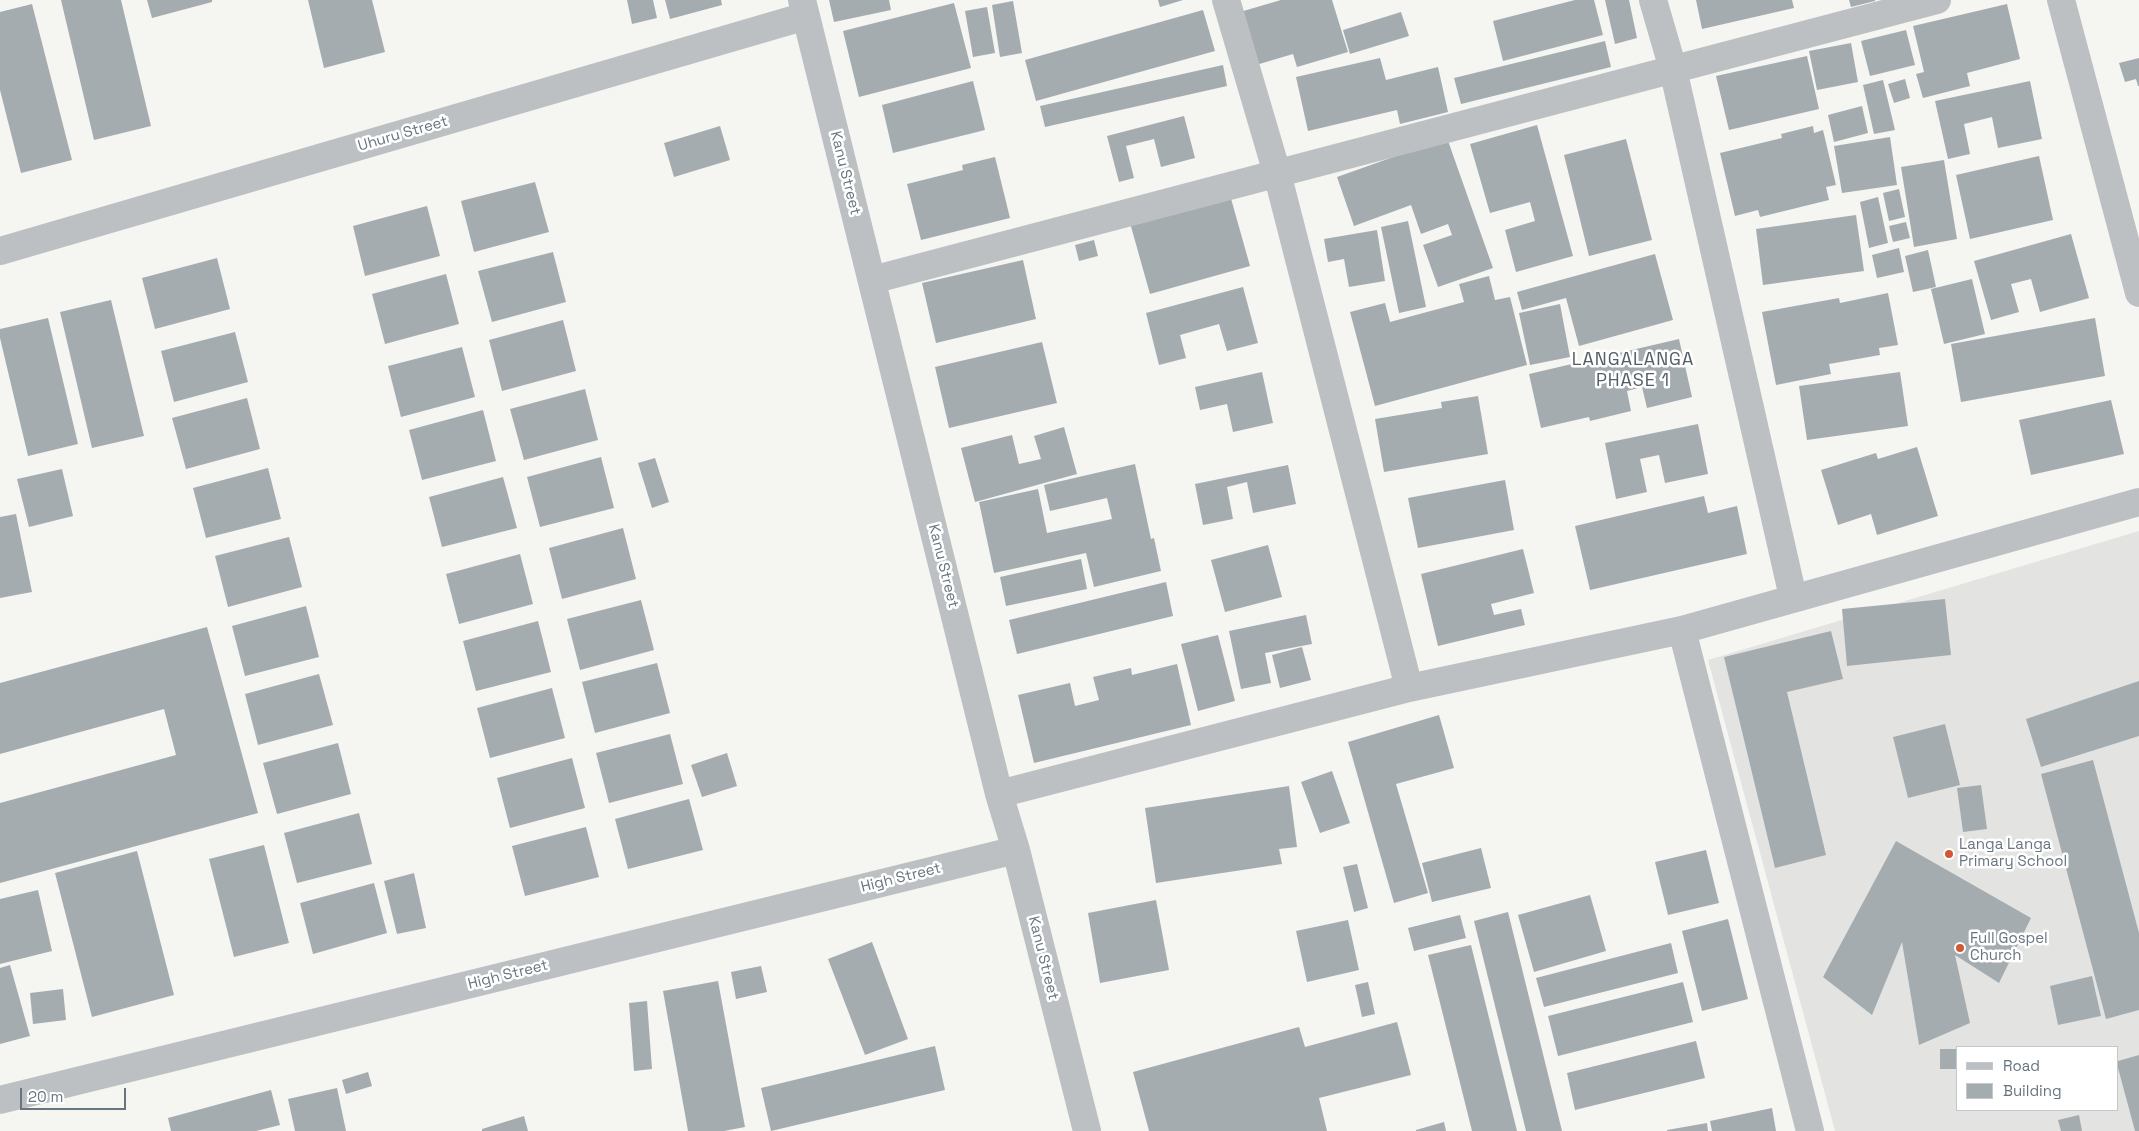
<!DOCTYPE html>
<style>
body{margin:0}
#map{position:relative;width:2139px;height:1131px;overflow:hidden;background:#f5f5f2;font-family:"Space Grotesk",sans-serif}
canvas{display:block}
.legend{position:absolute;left:1956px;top:1046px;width:162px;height:65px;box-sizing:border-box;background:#fff;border:1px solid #c2c8cc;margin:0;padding:6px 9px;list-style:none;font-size:15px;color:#677580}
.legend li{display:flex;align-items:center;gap:10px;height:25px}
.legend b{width:25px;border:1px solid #c2c8cc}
.scale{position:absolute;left:20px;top:1088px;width:106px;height:22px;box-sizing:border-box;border:2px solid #677580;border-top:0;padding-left:6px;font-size:15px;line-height:18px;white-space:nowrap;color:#677580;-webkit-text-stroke:4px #fff;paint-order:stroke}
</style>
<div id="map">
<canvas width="2139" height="1131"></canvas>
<ul class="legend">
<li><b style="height:6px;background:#bcc0c3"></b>Road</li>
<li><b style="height:14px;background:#a5acb0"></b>Building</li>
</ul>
<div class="scale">20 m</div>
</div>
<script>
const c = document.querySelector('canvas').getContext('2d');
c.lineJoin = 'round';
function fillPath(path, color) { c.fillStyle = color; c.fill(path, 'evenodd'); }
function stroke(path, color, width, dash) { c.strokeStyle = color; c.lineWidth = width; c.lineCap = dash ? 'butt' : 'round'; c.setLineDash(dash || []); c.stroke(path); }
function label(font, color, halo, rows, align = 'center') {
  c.font = font + ' "Space Grotesk",sans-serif'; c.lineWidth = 5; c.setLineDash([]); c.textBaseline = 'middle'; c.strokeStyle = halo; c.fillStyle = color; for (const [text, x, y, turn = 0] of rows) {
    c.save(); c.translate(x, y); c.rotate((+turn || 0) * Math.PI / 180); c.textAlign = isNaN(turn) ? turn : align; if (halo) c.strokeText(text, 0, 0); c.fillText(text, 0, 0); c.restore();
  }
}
fillPath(new Path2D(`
 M2139 531V1131H1835L1708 660ZM1958 1047H2118V1110H1958Z`), '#e3e4e2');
fillPath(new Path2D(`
 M61 0H121L151 126 94 140Z
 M147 0H212V2L152 18Z
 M308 0H372L385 52 324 68Z
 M627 0H653L657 18 632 24Z
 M665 0H721L722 5 670 19Z
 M829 0H889L891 10 834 22Z
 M1158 0H1183L1160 7Z
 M1281 0H1332L1348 52 1297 67 1293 54 1256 65 1240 12Z
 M1575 0H1594L1603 35 1503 61 1493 21Z
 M1605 0H1629L1637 38 1615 44Z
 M1696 0H1792L1794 8 1702 29Z
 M1849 0H1875V1L1851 7Z
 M1013 1 1022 53 1000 57 992 5Z
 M954 3 971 68 859 97 843 31Z
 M32 4 72 160 21 173 0 90V12Z
 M2007 4 2020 59 1967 73 1970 86 1923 98 1916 74 1924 72 1913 26Z
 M987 7 995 53 973 57 965 11Z
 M1203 10 1215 51 1036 101 1025 60Z
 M1401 12 1409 36 1350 54 1343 30Z
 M1906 30 1915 65 1870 76 1861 41Z
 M1605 41 1611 67 1461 104 1454 78Z
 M1851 43 1858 82 1817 90 1809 51Z
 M1807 56 1819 109 1729 130 1716 76Z
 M1380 58 1386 80 1438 67 1448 112 1400 124 1397 110 1308 131 1296 77Z
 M2139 58V86H2138L2136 79 2125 82 2119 63Z
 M1223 65 1227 86 1045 127 1040 106Z
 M1905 79 1910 98 1894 103 1888 84Z
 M1883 80 1895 130 1874 134 1863 85Z
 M973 81 985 130 893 153 882 105Z
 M2030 81 2042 139 1998 148 1992 117 1964 124 1970 154 1948 159 1935 101Z
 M1862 106 1868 133 1834 142 1828 115Z
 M1184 116 1195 158 1161 167 1154 139 1126 146 1134 178 1119 182 1107 136Z
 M1537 125 1573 256 1516 272 1505 230 1535 221 1530 202 1490 213 1470 144Z
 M720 126 730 160 674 177 664 143Z
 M1813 126 1814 133 1823 130 1836 185 1826 187 1829 200 1760 217 1758 210 1735 216 1720 153 1782 138 1781 134Z
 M1890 137 1897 185 1842 193 1834 146Z
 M1447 138 1493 268 1438 287 1423 245 1452 235 1448 224 1421 234 1411 205 1354 226 1337 177Z
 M1626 139 1652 240 1589 256 1564 155Z
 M2039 156 2053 220 1970 239 1956 175Z
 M995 157 1010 218 921 240 907 184 963 170 962 165Z
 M1944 160 1957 239 1914 247 1901 167Z
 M535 182 549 232 474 252 461 201Z
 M1899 189 1905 217 1889 221 1883 193Z
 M1230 195 1250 266 1150 294 1130 223Z
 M1878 197 1888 243 1869 248 1860 202Z
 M427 206 440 256 365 276 353 226Z
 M1856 215 1864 271 1763 285 1756 229Z
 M1408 221 1426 307 1399 313 1381 227Z
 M1906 222 1910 238 1893 242 1889 226Z
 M1377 230 1385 281 1349 287 1344 259 1328 262 1324 239Z
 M2071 234 2089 298 2040 312 2031 279 2011 284 2019 312 1991 320 1974 261Z
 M1094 240 1098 256 1079 261 1075 245Z
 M1899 248 1904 272 1877 278 1872 255Z
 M1928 250 1936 287 1913 292 1905 256Z
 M553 252 566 302 492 322 478 271Z
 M1655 254 1673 320 1579 346 1566 298 1522 310 1517 292Z
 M217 258 230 309 155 329 142 278Z
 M1023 260 1036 319 936 343 922 283Z
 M446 274 459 324 385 344 372 294Z
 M1489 276 1495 300 1510 297 1527 365 1375 406 1350 312 1385 303 1390 322 1464 302 1459 284Z
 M1972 279 1985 334 1944 344 1931 289Z
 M1243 287 1258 343 1227 351 1219 324 1180 335 1186 358 1159 365 1146 313Z
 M1888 293 1898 345 1879 348 1880 355 1829 364 1831 374 1776 385 1762 312 1839 298 1840 303Z
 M111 300 144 436 92 448 60 312Z
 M1560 304 1570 357 1530 365 1519 313Z
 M48 318 78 444 28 456 0 338V329Z
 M2095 318 2105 376 1961 402 1951 344Z
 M563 320 576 371 502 391 489 340Z
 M235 332 248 382 174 402 161 351Z
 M1679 339 1692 397 1647 408 1642 387 1627 391 1631 411 1590 421 1589 417 1541 428 1529 374Z
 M1042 342 1057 403 949 428 935 367Z
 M462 347 475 397 401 417 388 366Z
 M1262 372 1273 423 1233 432 1227 404 1200 410 1195 387Z
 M1900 372 1908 426 1807 440 1799 386Z
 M585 389 598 440 524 460 510 409Z
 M1478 396 1488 454 1384 472 1375 419 1442 408 1441 402Z
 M247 398 260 449 186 469 172 418Z
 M2111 400 2124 454 2031 475 2019 420Z
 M483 410 496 461 422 480 409 430Z
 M1698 424 1708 474 1665 483 1659 455 1640 459 1647 492 1616 499 1605 443Z
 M1064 427 1077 474 975 502 961 448 1012 435 1019 464 1041 459 1034 436Z
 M1917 447 1938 516 1877 535 1871 514 1838 525 1821 470 1876 453 1878 459Z
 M601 457 614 508 540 527 527 477Z
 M655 458 669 502 652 508 638 463Z
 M1135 464 1151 539 1154 538 1161 571 1094 587 1086 553 994 573 979 502 1038 489 1047 533 1112 519 1107 498 1050 511 1044 485Z
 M1288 465 1296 504 1253 513 1247 482 1227 487 1233 519 1203 525 1195 484Z
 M268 468 281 519 206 538 193 488Z
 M62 469 73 516 29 527 17 479Z
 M503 477 517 528 442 547 429 497Z
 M1505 480 1514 530 1418 548 1408 498Z
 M1704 496 1708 513 1737 506 1747 554 1590 590 1575 526Z
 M16 514 32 592 0 598V517Z
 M623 528 636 579 562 599 549 548Z
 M289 537 302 587 228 607 215 556Z
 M1268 545 1282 597 1225 612 1211 560Z
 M1523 549 1534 593 1491 604 1494 615 1521 609 1525 625 1438 646 1421 574Z
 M520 554 533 604 459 624 446 574Z
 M1081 559 1087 589 1006 606 1000 577Z
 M1166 582 1173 616 1017 654 1009 620Z
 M1945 599 1951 655 1847 666 1842 609Z
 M641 600 654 650 580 670 567 619Z
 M306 606 319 657 245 676 232 626Z
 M1306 615 1312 644 1265 653 1271 683 1241 689 1229 631Z
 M538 621 551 672 476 691 463 641Z
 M207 627 258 813 0 883V803L176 755 164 709 0 754V683Z
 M1831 631 1843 679 1787 692 1826 855 1775 868 1724 657Z
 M1218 635 1235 701 1198 711 1181 644Z
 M1302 647 1311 680 1280 688 1272 655Z
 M657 663 670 713 595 733 582 682Z
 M1177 664 1191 725 1034 763 1018 695 1070 683 1075 706 1099 700 1093 677 1131 668 1132 675Z
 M319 674 333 725 258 745 245 694Z
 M2139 681V736L2041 767 2026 719Z
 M552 688 565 738 490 758 477 708Z
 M1439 715 1454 768 1396 784 1428 893 1394 903 1348 742Z
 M1945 724 1960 785 1908 798 1893 737Z
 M670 734 683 784 609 803 596 753Z
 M338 743 351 794 277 814 263 763Z
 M727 753 737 786 702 797 691 765Z
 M572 758 585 808 510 828 497 778Z
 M2093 760 2139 933V1010L2106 1019 2041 774Z
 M1332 771 1350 823 1320 833 1301 782Z
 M1981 785 1987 829 1963 832 1957 788Z
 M1289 786 1297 847 1279 849 1282 864 1156 883 1145 808Z
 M689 799 703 850 628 869 615 819Z
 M359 813 372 864 297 883 284 833Z
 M586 827 599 877 525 896 512 846Z
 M1896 841 2031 918 1999 983 1955 955 1970 1023 1919 1045 1902 942 1872 1015 1823 977Z
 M264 845 289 943 234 957 209 859Z
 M1481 848 1491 888 1432 902 1422 863Z
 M1706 850 1719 903 1668 915 1655 862Z
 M137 851 174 995 92 1017 55 873Z
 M1357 864 1368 908 1354 912 1343 867Z
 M414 873 426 928 397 934 384 881Z
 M374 883 387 933 313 954 300 903Z
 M38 890 52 951 0 964V899Z
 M1590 895 1606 951 1534 972 1518 915Z
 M1156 900 1169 970 1100 983 1088 913Z
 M1508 912 1562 1131H1526L1474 921Z
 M1460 915 1466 938 1414 951 1408 928Z
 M1728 919 1748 999 1702 1011 1682 931Z
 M1348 920 1359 970 1307 982 1296 931Z
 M872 942 908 1039 865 1055 828 959Z
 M1671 943 1678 973 1544 1007 1536 978Z
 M1471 945 1517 1131H1472L1428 955Z
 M10 965 30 1036 0 1044V968Z
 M761 966 767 992 736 999 731 972Z
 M2092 976 2101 1016 2058 1025 2050 986Z
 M718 981 745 1127 724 1131H688L663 991Z
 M1368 982 1375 1014 1362 1017 1355 985Z
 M1683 982 1693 1022 1558 1056 1548 1016Z
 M63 989 66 1020 33 1024 30 993Z
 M647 1001 652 1069 634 1071 629 1003Z
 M1397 1022 1411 1075 1319 1098 1327 1131H1149L1133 1072 1299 1027 1305 1047Z
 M1696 1041 1705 1078 1575 1110 1567 1073Z
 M935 1046 945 1090 771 1131 761 1088Z
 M1940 1049H1958V1069H1940Z
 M2139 1055V1131H2135L2118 1068V1061Z
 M368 1072 372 1086 346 1094 342 1080Z
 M337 1088 346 1131H295L288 1099Z
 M271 1090 280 1125 256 1131H171L168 1118Z
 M1772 1108 1776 1131H1712L1710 1121Z
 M2079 1115 2082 1131H2061L2058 1120Z
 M524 1116 528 1131H482V1129Z
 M1444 1122 1446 1131H1416V1130Z
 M1707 1123 1708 1131H1667V1130Z`), '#a5acb0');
stroke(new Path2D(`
 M802 0 999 794 1016 850 1087 1131
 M1226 0 1277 173 1409 688
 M1653 0 1673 69 1793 597
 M2061 0 2139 293
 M0 251 806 16
 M872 280 1937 0
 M1682 630 1810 1131
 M999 794 1409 688 1682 630 2139 502
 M0 1100 1016 850`), '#bcc0c3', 28);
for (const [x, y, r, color] of [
 [1949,854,5,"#d05937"],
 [1960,948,5,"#d05937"]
]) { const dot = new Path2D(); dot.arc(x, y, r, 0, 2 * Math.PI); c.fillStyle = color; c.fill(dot); stroke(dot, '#fff', 2); }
label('15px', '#677580', '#fff', [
 ["Uhuru Street",403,134,-16],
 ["Kanu Street",845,173,76],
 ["Kanu Street",943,566,76],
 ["High Street",901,878,-14],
 ["Kanu Street",1043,958,76],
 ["High Street",508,975,-14]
]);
label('15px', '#677580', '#fff', [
 ["Langa Langa",1959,845],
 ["Primary School",1959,862],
 ["Full Gospel",1970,939],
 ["Church",1970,956]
], 'left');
c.letterSpacing = '1px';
label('18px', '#545e66', '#fff', [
 ["LANGALANGA",1633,360],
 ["PHASE 1",1633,381]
]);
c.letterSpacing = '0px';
</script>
